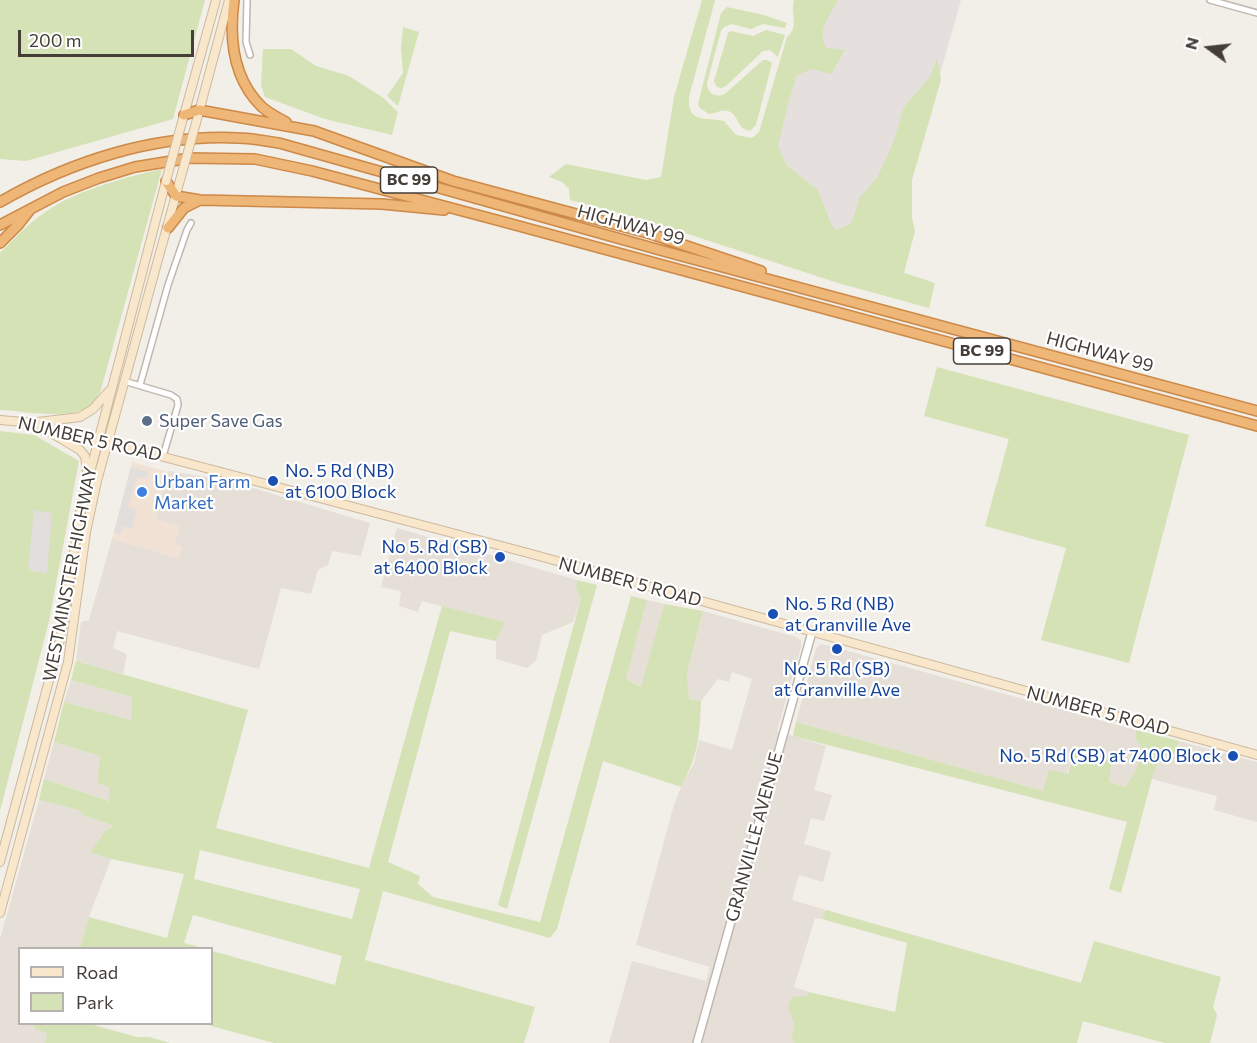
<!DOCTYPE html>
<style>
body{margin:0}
#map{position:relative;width:1257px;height:1043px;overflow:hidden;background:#f2eee8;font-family:Commissioner,sans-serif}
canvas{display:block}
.legend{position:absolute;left:18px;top:947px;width:195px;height:78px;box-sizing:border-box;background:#fff;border:2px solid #b5b2af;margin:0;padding:8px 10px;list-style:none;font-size:18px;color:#453e38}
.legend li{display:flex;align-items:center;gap:12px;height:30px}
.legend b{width:30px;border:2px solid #b5b2af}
.north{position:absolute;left:1179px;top:18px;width:60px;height:60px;-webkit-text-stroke:4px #fff;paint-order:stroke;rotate:285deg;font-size:16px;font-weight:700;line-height:24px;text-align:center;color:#453e38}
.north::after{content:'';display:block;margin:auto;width:21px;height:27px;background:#453e38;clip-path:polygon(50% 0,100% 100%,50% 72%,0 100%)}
.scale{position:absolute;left:18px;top:30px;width:176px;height:27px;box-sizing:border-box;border:3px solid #453e38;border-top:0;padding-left:8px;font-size:18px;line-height:21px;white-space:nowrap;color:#453e38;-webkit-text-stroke:4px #fff;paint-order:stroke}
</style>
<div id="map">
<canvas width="1257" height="1043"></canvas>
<ul class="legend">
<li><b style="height:8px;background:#f9e7cc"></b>Road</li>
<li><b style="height:16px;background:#d4e2b5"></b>Park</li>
</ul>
<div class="north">N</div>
<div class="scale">200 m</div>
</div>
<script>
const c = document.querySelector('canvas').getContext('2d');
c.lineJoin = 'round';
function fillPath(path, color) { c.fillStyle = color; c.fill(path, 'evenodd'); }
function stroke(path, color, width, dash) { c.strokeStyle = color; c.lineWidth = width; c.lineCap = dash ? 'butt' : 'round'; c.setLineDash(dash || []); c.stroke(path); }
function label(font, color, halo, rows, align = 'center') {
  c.font = font + ' Commissioner,sans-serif'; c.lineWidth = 4.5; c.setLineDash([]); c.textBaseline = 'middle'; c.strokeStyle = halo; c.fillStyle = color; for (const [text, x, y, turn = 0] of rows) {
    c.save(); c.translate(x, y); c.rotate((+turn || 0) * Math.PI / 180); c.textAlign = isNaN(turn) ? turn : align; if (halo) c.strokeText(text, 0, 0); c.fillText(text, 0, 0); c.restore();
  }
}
fillPath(new Path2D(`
 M169 471 226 480 370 523 361 556 332 551 328 565 318 570 311 594 281 588 259 669 117 631 113 648 127 654 123 674 76 661 81 622 89 620 112 539 178 558 174 545 155 519Z
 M397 528 577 580 576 587 581 598 573 622 542 635 536 660 527 668 496 659V641L503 622 422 601 418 612 399 606 401 591 381 587Z
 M647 600 664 604 642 687 626 679Z
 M703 611 796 637 801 641V647L777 731 826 746 814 790 832 795 824 821 811 818 804 844 831 852 823 882 799 875 792 900 826 910 822 919 815 918 794 987 809 992 791 1040 795 1041 794 1043H609L632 961 706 981 710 967 636 945 673 808 681 787 694 763 699 740 732 750 752 679 732 672 729 682 718 679 701 701 689 699 687 673Z
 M822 644 1136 730 1135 737 1143 751 1133 776 1125 787 1109 782 1112 759 1075 749 1067 774 1043 791 796 722 816 648Z
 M71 680 132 697 131 720 64 702Z
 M1179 741 1257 762V822L1214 810 1217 796 1152 779 1162 751 1174 754Z
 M54 742 100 756 97 783 109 787 110 801 44 779Z
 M39 800 79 810 83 815 116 826 90 851 111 859 89 917 80 948H20V1024H34V1028L47 1034 45 1043H0V939Z`), '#e5dfd7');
fillPath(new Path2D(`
 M132 462 168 472 156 519 180 526 175 544 182 547 179 558 112 539Z`), '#f2e2d6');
fillPath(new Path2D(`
 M807 0H961L888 258 746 218Z`), '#e5e0dd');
fillPath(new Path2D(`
 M0 0H205L173 119 26 161 0 159Z
 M702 0H715L689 97C687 124 706 117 724 121L736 135 752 138 759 132 787 37C800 26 790 15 794 0H838C829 17 817 29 826 48L845 50 831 74 812 69 797 75 788 104 778 146 787 166 818 190 831 224 836 230 851 224 860 197 877 178 893 143 904 107 930 77 937 58 941 80 912 180V218L915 231 904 273 935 283 929 308 838 283 648 221 570 200 569 189 562 182 549 177 566 164 646 180 661 177 674 97Z
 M727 7 764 15 787 23 785 28 763 24 751 29 732 24 724 27 721 31 707 83C707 94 717 99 726 93L763 60H767L772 63 756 125 750 131C735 128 740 115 728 111 721 109 716 114 709 114L700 108 698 104 721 13Z
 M403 27 419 32 398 106 387 96 403 73 401 48Z
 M766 30 785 35 778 57 770 50 763 51 726 86 721 88 717 87 714 81 728 33 731 31 753 36Z
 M263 49H291L316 66 349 76 382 97 398 112 392 135 325 119 265 97 261 85Z
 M162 169 100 393C97 397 95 402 91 405 72 421 24 411 0 410V253C13 240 26 226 41 215 73 191 123 178 162 169Z
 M937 367 1189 435 1129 663 1041 640 1066 548 985 526 1009 439 924 416Z
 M0 431 34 435 79 461 49 621 0 811Z
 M577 580 597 585 507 909 498 905 581 598 576 587Z
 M631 596 647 600 626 679 641 687 664 604 703 611 687 673 689 699 701 701C699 738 699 753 681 787L603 761 557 929 550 938 383 891 365 960 535 1007 524 1043H274L204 1024H212V951L335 985 342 956 193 915 184 943 203 948H80L89 917 167 938 184 874 111 859 90 852 106 830 115 826 83 815 79 810 39 800 44 779 109 801V787L97 783 100 756 54 742 64 702 131 720 132 697 71 680 76 661 248 710 216 828 369 868 442 606 504 622 496 641 450 631 388 862 420 876 418 884 433 897 540 922ZM200 850 360 889 352 919 194 879Z
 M796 722 1043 791 1049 770 1068 774 1075 748 1112 759 1109 782 1125 787 1133 776 1143 751 1135 737 1136 730 1179 741 1174 754 1162 752 1152 779 1121 893 1109 889 1127 822 793 736Z
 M826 910 1081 983 1094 941 1221 977 1213 1007 1217 1015 1210 1043H1165L1083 1021 1077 1043H794L795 1041H791L795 1025 788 1008 792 997 807 996 809 992 895 1012 907 943 822 919Z
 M34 1024H90L137 1037H149L170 1043H45L47 1034 34 1028Z`), '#d4e2b5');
fillPath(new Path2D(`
 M131 467 149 472 146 479 137 477 128 507 137 510 132 529 123 526 121 535 114 532Z
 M34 510 52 513 47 573 34 572 28 568Z`), '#e1dedc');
const minor = new Path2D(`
 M247 0 246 42 250 55
 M1210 0 1257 13
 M124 381 171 395 177 399 178 405 163 456
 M140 385 168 285 187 230 191 223`);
const tertiary = new Path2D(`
 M697 1043 812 632`);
const secondary = new Path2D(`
 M196 123 229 0
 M179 133 216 0
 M0 420 35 423 528 553 1257 755
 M38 422 80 417 93 409 110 390
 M41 427 80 450 85 456 87 472
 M0 862 61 636 81 507 166 181
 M0 913 68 662 86 532 97 481 180 180`);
const motorway = new Path2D(`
 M234 0C229 38 233 79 262 107 269 113 278 118 286 122
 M184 115 199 110 314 131 453 181 651 234 761 271
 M166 181 176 196 200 200 382 204 444 210
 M0 202C71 161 155 134 238 138 251 138 265 141 279 143L667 252 1257 411
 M0 225 63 192 99 178 135 167 190 158 255 159 312 171 504 222 1257 426
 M168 228 184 208 200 200
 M0 243 18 225 29 211`);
stroke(minor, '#c0b7af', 8);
stroke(tertiary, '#c0b7af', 10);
stroke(secondary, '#cdb99d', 10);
stroke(motorway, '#cc8948', 12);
stroke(minor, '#fff', 5);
stroke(tertiary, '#fff', 7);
stroke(secondary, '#f9e7cc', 8);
stroke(motorway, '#eeb677', 9);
const secondaryBridge = new Path2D(`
 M180 180 196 123
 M166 181 179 133`);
stroke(secondaryBridge, '#cdb99d', 10, []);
stroke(secondaryBridge, '#f9e7cc', 8);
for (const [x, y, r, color] of [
 [147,421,6,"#5c6f8a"],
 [273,481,6,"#1a4fb4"],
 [142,492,6,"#3f7fe0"],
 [500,557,6,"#1a4fb4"],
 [773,614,6,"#1a4fb4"],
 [837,649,6,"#1a4fb4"],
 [1233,756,6,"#1a4fb4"]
]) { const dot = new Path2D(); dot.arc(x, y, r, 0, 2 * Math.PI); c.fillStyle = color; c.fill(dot); stroke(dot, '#fff', 2); }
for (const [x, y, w] of [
 [409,180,57],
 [982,351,57]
]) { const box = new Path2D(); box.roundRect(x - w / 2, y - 13, w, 26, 4.5); c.fillStyle = '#fff'; c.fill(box); stroke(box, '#453e38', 1.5); }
label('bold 16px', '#453e38', null, [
 ["BC 99",409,180],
 ["BC 99",982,351]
]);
label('18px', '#453e38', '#fff', [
 ["HIGHWAY 99",631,225,15],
 ["HIGHWAY 99",1100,352,15],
 ["NUMBER 5 ROAD",90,439,13],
 ["WESTMINSTER HIGHWAY",70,574,-79],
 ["NUMBER 5 ROAD",630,582,15],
 ["NUMBER 5 ROAD",1098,711,15],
 ["GRANVILLE AVENUE",754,837,-75]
]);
label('18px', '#4e5e75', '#fff', [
 ["Super Save Gas",159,421]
], 'left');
label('18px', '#164399', '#fff', [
 ["No. 5 Rd (NB)",285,471],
 ["at 6100 Block",285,492],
 ["No 5. Rd (SB)",488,547,"right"],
 ["at 6400 Block",488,568,"right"],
 ["No. 5 Rd (NB)",785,604],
 ["at Granville Ave",785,625],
 ["No. 5 Rd (SB)",837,669,"center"],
 ["at Granville Ave",837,690,"center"],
 ["No. 5 Rd (SB) at 7400 Block",1221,756,"right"]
], 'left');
label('18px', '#366cbe', '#fff', [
 ["Urban Farm",154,482],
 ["Market",154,503]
], 'left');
</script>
